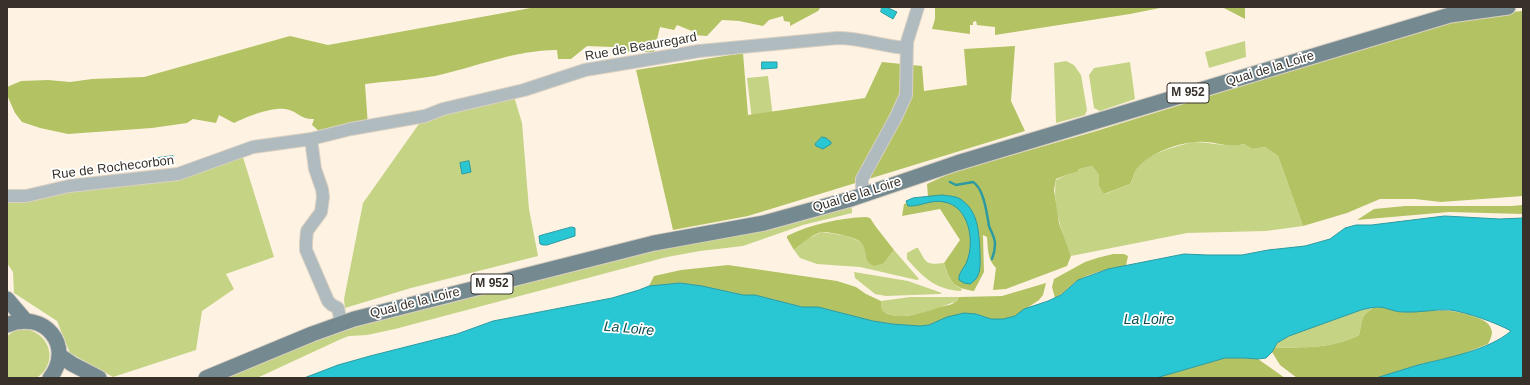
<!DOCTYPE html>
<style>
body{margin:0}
#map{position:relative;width:1530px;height:385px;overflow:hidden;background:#fef3e3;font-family:Arial,sans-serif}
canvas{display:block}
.frame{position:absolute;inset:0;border:8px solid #37312a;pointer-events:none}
</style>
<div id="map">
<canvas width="1530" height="385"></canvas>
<div class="frame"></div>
</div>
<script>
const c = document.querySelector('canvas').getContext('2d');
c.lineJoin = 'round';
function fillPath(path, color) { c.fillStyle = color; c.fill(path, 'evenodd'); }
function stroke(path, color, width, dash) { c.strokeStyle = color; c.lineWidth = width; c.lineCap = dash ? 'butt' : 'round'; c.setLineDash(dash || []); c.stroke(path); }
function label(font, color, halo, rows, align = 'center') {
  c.font = font + ' Arial,sans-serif'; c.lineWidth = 3.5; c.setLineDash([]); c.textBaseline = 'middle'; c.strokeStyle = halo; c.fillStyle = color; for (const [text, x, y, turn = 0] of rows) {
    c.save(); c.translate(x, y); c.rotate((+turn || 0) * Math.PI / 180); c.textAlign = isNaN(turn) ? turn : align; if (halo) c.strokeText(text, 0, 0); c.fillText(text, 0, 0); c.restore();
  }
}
fillPath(new Path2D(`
 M1245 41 1246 57 1209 68 1205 52Z
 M1066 61 1074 65 1081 75 1087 110 1085 115 1056 123 1054 63Z
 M1130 62 1135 99 1100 111 1094 108 1089 75 1094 68Z
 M768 76 773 118 752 120 747 78Z
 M513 93 522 123 529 209 538 256 411 288 345 308 344 299 363 203 421 121Z
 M1193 142C1212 142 1226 148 1244 144L1252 149 1265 147 1278 156 1303 226 1266 231 1187 233 1071 256C1062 232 1052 206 1056 180L1066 175 1077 172 1079 169 1092 166 1099 175V186L1105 194 1130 184C1133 179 1134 173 1136 169 1144 154 1178 146 1193 142Z
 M242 154 274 257 226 274 234 289 202 311 196 350 113 377 70 353 57 321 14 293 13 272 7 263V202L57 189 191 174Z
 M850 207 852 209V213L803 225 743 246 700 251 667 257 395 329 367 335 349 336 341 339 257 378H223L355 323 666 245 724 235Z
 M822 232C834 234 860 236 865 248 866 251 865 255 866 258L884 263 894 250 919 279 917 280 860 267 817 264 800 258 794 250 809 238Z
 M916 248H918C927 264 926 265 944 263 947 275 951 284 962 289L961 291C936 290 923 277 907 259V253Z
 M854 272 908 281 942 293 940 294 886 296 875 294 855 278Z
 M910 297H959L955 302C937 308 897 325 882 310L881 301Z
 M1373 308C1359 317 1363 321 1359 335 1333 349 1303 347 1274 348L1277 343 1289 336 1361 310Z
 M24 329C44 331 57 352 45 370 43 373 39 377 35 378 27 380 15 378 7 378V336L14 331Z`), '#c5d385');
fillPath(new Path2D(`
 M536 7H821L818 11 790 26V22L784 21 783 16 769 20 763 26 739 21 722 20 707 36 693 35 692 31 677 25 674 30 660 27 654 52H644L631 49V51L626 52 612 47 587 46 571 59H558L557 50C515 50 476 67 435 76 412 80 388 81 365 84L368 126 317 138 319 131 312 125 314 119C301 120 296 110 285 109 271 107 246 117 234 123L219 115 216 123 193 119 187 123 152 128 68 134 40 128 22 122 15 113 7 95V87L21 81 48 80 70 82 92 79 144 77 290 36 328 45Z
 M935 7H1165L1130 14 995 35V27L977 25 976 21 973 22V25H970V34L932 29 935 19Z
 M1222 7H1245V19Z
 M1523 11V196L1441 202 1415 199H1380L1347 213 1303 226 1278 156 1265 147 1252 149 1244 144C1226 148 1222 143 1205 142 1185 140 1151 152 1138 167 1134 171 1133 179 1130 184L1104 194 1099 186V175L1092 166 1079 169 1077 172 1066 175 1056 179 1054 190 1059 223 1071 256 1067 266 1006 289 993 290 996 268C987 259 988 248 987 237L983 235 984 272 974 291C954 288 950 283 944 263L960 240 940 209 902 216 904 204 928 197 927 184 953 172 1093 132 1455 20 1498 13Z
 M1015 46 1011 101 1025 131 748 216 673 230 636 70 743 53 748 115 865 98 882 62 922 66 924 91 967 85 964 49Z
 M1523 205V214L1449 212 1357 220 1374 209 1405 206H1511Z
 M866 217 870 218 876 227 894 250 884 263 874 266C861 260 869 251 861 243 857 238 848 237 842 235 836 234 829 232 823 232 813 233 802 244 794 250L787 238V236C811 224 840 218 866 217Z
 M1113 254H1124L1128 256 1126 266C1112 268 1089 273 1077 281 1069 286 1064 294 1055 298L1052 287 1054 279 1085 262 1097 258Z
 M728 265 837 281 856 287 866 294 881 301 882 310C895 323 925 312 940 307 944 306 952 305 955 302 957 301 958 298 959 297L1002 296 1046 283 1043 295 1039 300 1015 316 1003 319H991L976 314 947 317 929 325 920 326 892 324 873 321 818 307H802L755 295H743L702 286 680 283 649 286 654 276 681 270Z
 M1373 308C1376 308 1381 307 1385 308 1392 309 1398 313 1406 312 1434 311 1450 307 1478 318 1484 320 1491 324 1492 332 1492 336 1490 340 1488 344L1457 356 1418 365 1376 378H1297L1280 365 1272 352 1274 348C1303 347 1333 349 1359 335 1363 321 1359 317 1373 308Z
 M1225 358H1244L1258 359 1285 378H1156Z`), '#b3c363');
const water = new Path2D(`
 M882 7H886L897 12 893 19 881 12Z
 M762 62H777V68L762 69Z
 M822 137 826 138 831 142V144L823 149 816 146 815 144Z
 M173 156 174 164 159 166 158 158Z
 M469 161 471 172 462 174 460 163Z
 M942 195C949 196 958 196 963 201 979 213 979 235 980 253 980 260 981 269 978 275 977 279 973 282 970 284L964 283 959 280C958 272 965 268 967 261 975 241 969 206 944 202 931 199 920 207 908 206L906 201 913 198Z
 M1445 216 1500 219 1523 218V378H1376C1390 374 1404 369 1418 365 1447 358 1489 350 1511 331 1497 323 1466 312 1450 310 1434 309 1419 313 1403 312 1397 312 1392 310 1385 308 1377 306 1369 308 1361 310L1289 336 1277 343 1272 352 1266 358 1258 359 1244 358H1225L1156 378H304L338 365 370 356 457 334 493 321 612 298 639 290 649 286 680 283 702 286 743 295H755L802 307H818L873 321 892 324 920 326 929 325 947 317 964 313 976 314 991 319H1003L1015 316 1024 309 1048 301 1061 295 1078 280 1108 269 1184 254 1208 255H1242L1268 250 1305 246 1330 239 1345 228 1356 225H1371Z
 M572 227 575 228V236L547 245H543L540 244 539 236 542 235Z`);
fillPath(water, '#28c7d3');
stroke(water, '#2c9aa0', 1);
stroke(new Path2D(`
 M950 182 956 185 973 182C984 188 987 215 989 226 991 232 995 237 995 244 995 249 994 254 992 259`), '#2c9aa0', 2.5);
const minor = new Path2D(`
 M311 139 315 169 322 189 323 197 321 212 307 231 306 242V250L328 301 332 305 338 308 341 323
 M865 194 862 187V179L896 117 906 95 907 42 918 7
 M7 196H26L69 186 178 174 253 147 311 139 351 129 425 116 443 109 524 90 585 70 699 51 837 38C861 38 883 46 906 48`);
const major = new Path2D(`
 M7 299 25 320
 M7 325C44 309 75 346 50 378
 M59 355 72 364 99 378
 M206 378 312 334 354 319 654 243 764 223 851 199 957 163 1450 15 1508 7`);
stroke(minor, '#dad0c2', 14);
stroke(major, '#dad0c2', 17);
stroke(minor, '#afbbbe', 12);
stroke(major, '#758a90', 15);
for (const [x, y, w] of [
 [1188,93,42],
 [492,284,42]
]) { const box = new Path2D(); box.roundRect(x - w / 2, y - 10, w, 20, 3); c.fillStyle = '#fff'; c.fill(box); stroke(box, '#37312a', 1); }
label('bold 12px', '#37312a', null, [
 ["M 952",1188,93],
 ["M 952",492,284]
]);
label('13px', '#37312a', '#fff', [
 ["Rue de Beauregard",641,47,-10],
 ["Quai de la Loire",1270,69,-17],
 ["Rue de Rochecorbon",113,168,-7],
 ["Quai de la Loire",857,195,-17],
 ["Quai de la Loire",415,303,-14]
]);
label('italic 14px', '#0c4d52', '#fff', [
 ["La Loire",1149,320],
 ["La Loire",629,329,5]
]);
</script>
